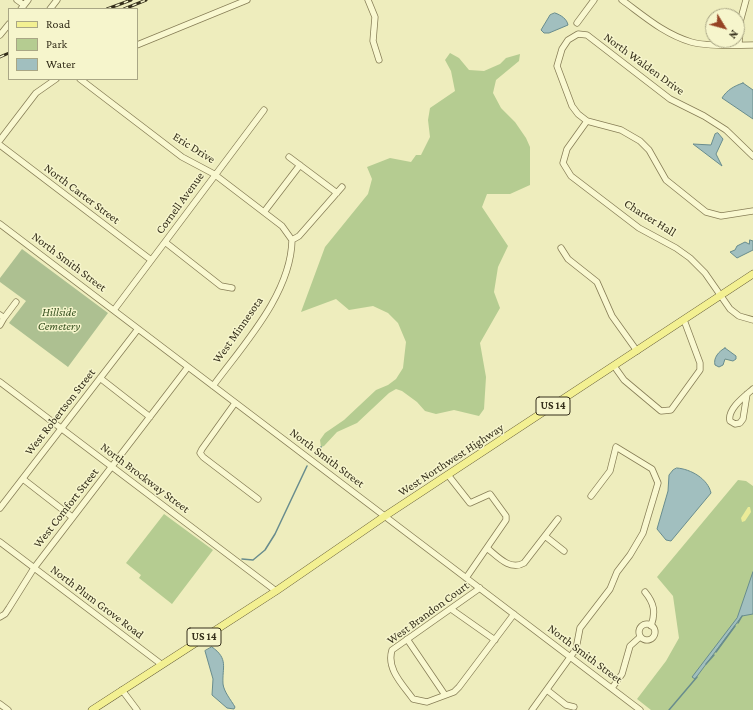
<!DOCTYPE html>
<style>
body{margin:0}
#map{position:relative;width:753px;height:710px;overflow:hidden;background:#eeedbd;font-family:"Crimson Pro",serif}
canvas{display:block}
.legend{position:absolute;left:8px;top:8px;width:130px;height:72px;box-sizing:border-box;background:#f6f5cc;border:1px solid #a9a685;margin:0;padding:5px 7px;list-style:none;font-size:12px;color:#352f1b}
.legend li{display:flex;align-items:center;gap:8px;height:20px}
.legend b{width:20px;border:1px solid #a9a685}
.north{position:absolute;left:705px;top:8px;width:40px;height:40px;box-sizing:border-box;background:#f6f5cc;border:1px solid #a9a685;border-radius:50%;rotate:127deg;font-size:11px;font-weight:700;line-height:16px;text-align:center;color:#352f1b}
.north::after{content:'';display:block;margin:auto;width:14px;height:18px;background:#964325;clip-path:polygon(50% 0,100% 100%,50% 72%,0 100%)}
</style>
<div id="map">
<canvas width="753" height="710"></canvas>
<ul class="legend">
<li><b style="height:5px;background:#f3f092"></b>Road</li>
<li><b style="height:11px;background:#b5cc91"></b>Park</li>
<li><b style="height:11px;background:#a1bfbf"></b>Water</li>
</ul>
<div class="north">N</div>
</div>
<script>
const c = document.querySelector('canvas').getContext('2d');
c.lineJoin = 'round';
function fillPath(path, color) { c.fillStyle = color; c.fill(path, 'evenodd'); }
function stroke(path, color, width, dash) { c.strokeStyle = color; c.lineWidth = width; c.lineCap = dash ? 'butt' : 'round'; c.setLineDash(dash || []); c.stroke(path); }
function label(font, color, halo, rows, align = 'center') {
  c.font = font + ' "Crimson Pro",serif'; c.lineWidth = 3; c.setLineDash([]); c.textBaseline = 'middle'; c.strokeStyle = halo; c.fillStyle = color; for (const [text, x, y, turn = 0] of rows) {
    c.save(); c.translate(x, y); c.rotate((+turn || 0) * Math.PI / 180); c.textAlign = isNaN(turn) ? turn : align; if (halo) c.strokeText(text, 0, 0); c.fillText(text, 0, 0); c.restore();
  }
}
fillPath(new Path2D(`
 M450 53 459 58 469 70 484 71 500 64 506 58 520 54 519 61 496 80 493 93 501 108 515 122 526 138 530 147V185L510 194H487L482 207 508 246 498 267 494 292 500 308 480 343 486 377 484 409 479 416 454 410 436 414 425 411 417 402 402 391 396 389 389 393 357 423 337 432 324 446 321 447 320 440 325 433 344 420 376 390 388 385 396 379 403 368 406 342 398 323 388 313 373 306 349 310 336 299 301 312 325 247 368 194 372 179 367 167 390 158 411 162 416 155H421L430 137 428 120 430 108 455 91 451 71 445 60Z
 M738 480 746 481 753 486V710H651L637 699 666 661 679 638 673 596 657 577Z
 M164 514 213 550 172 604 139 578 141 575 126 563Z`), '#b5cc91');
fillPath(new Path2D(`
 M748 507H750L751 512 745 521 742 522 741 518Z`), '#ebeb98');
fillPath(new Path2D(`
 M22 249 108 313 68 367 9 323 26 301 0 282V278Z`), '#adc091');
const water = new Path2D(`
 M555 13C561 15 567 19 568 25L549 33H544L541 30 550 15Z
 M743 83 753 90V119L722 98C727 90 734 86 743 83Z
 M718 133 723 139 716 154 722 166 693 144 711 145 715 134Z
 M750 240 753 241V250L737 258 730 252 735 250 737 246 745 242 749 244Z
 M725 348 736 356V359L733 361 725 359 723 365 719 367 715 365C713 358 719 351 725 348Z
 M677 468C691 469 708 479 711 493L671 541 666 540 657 529 668 491 669 475 673 470Z
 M753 572V614L742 616 695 679 692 677 737 618Z
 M212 647C229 659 222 667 223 684 224 692 231 700 235 707L234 709 227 708 212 695 213 679 205 651Z`);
fillPath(water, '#a1bfbf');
stroke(water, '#688c8d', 1);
stroke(new Path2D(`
 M316 455 321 447
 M242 559 253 560 265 550 275 534 307 466
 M738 623 742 616
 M716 652 735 626
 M706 664 714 655
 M669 710 697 677`), '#688c8d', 1.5);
const minor = new Path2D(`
 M17 0 24 5
 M368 0 375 17 373 41 379 60
 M622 0C644 16 664 34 691 42 708 47 735 45 753 45
 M21 9 28 0
 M50 9 57 0
 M577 23 594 0
 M0 35 9 24
 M137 45 247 0
 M739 45 740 22 746 0
 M80 79 182 157 214 174 282 226 292 240
 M587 121 567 149 563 163 571 176 639 228 676 248 690 258 705 273 730 309 739 316 753 320
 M0 140 36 93 56 79
 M0 145 151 260
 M753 156 726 130 704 116 670 99 587 35 578 34 568 40 562 49 557 66 572 106 578 114 587 121 621 130 640 141 649 150 666 180 706 212 721 216 753 211
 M289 157 337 193
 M264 212 300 165
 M0 224 640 710
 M165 242 221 286 232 288
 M561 248 568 259 597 282 612 316 637 351
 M114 310 264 110
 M0 315 4 318 0 325
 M4 318 16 302
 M614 366 624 380 661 411 671 410 700 370V363L684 320
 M100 378 150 417
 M0 382 276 591
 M213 386C243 345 291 294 292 240L299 236 342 187
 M747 394 743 419 740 423 735 424 730 421C727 409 745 396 753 389
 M235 403 202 449 200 453 203 457 258 499
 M448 475 470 503 490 494 506 516V520L466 578
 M23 479 72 517
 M0 508 138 329
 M545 536 564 551
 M0 542 161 664
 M487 548C498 557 510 571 524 563L558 519
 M480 588 392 650C386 669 403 685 413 699L427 702 454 692 459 687 514 614
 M645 592C654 603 656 612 651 626
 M451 609 495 640
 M0 617 5 614 9 608 34 568 188 367
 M639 632a8 8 0 1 1 16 0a8 8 0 1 1-16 0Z
 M407 639 445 695
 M612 688 622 674 630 646 640 637
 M122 690 137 710
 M547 690 566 705 574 707
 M0 704 8 710
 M532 710 576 649 580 628 610 589 617 572 630 555 643 533 658 483 652 469 616 447 610 471 591 496`);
const major = new Path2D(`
 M92 710 276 591 385 516 753 274`);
stroke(minor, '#867d56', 7);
stroke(major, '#53492b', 8);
stroke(minor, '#f9f8d0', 5.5);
stroke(major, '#f3f092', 7);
const rail = new Path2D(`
 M107 9 131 0
 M124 9 146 0
 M0 57 9 53`);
stroke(rail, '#352f1b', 3);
stroke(rail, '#f6f5cc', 1.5, [4.5]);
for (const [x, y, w] of [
 [553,406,34],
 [204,637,34]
]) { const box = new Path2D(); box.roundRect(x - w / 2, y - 9, w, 18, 3); c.fillStyle = '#f6f5cc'; c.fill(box); stroke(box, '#352f1b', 1); }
label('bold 11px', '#352f1b', null, [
 ["US 14",553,406],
 ["US 14",204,637]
]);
label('12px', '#352f1b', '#f6f5cc', [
 ["North Walden Drive",644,64,36],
 ["Eric Drive",194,148,32],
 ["North Carter Street",82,194,37],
 ["Cornell Avenue",180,203,-54],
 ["Charter Hall",650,218,32],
 ["North Smith Street",69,262,37],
 ["West Minnesota",238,330,-55],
 ["West Robertson Street",60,412,-52],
 ["North Smith Street",327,458,37],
 ["West Northwest Highway",451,460,-33],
 ["North Brockway Street",145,478,37],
 ["West Comfort Street",66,508,-52],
 ["North Plum Grove Road",97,602,37],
 ["West Brandon Court",428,613,-36],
 ["North Smith Street",585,654,37]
]);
label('italic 12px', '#385221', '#f6f5cc', [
 ["Hillside",59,312],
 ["Cemetery",59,326]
]);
</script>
